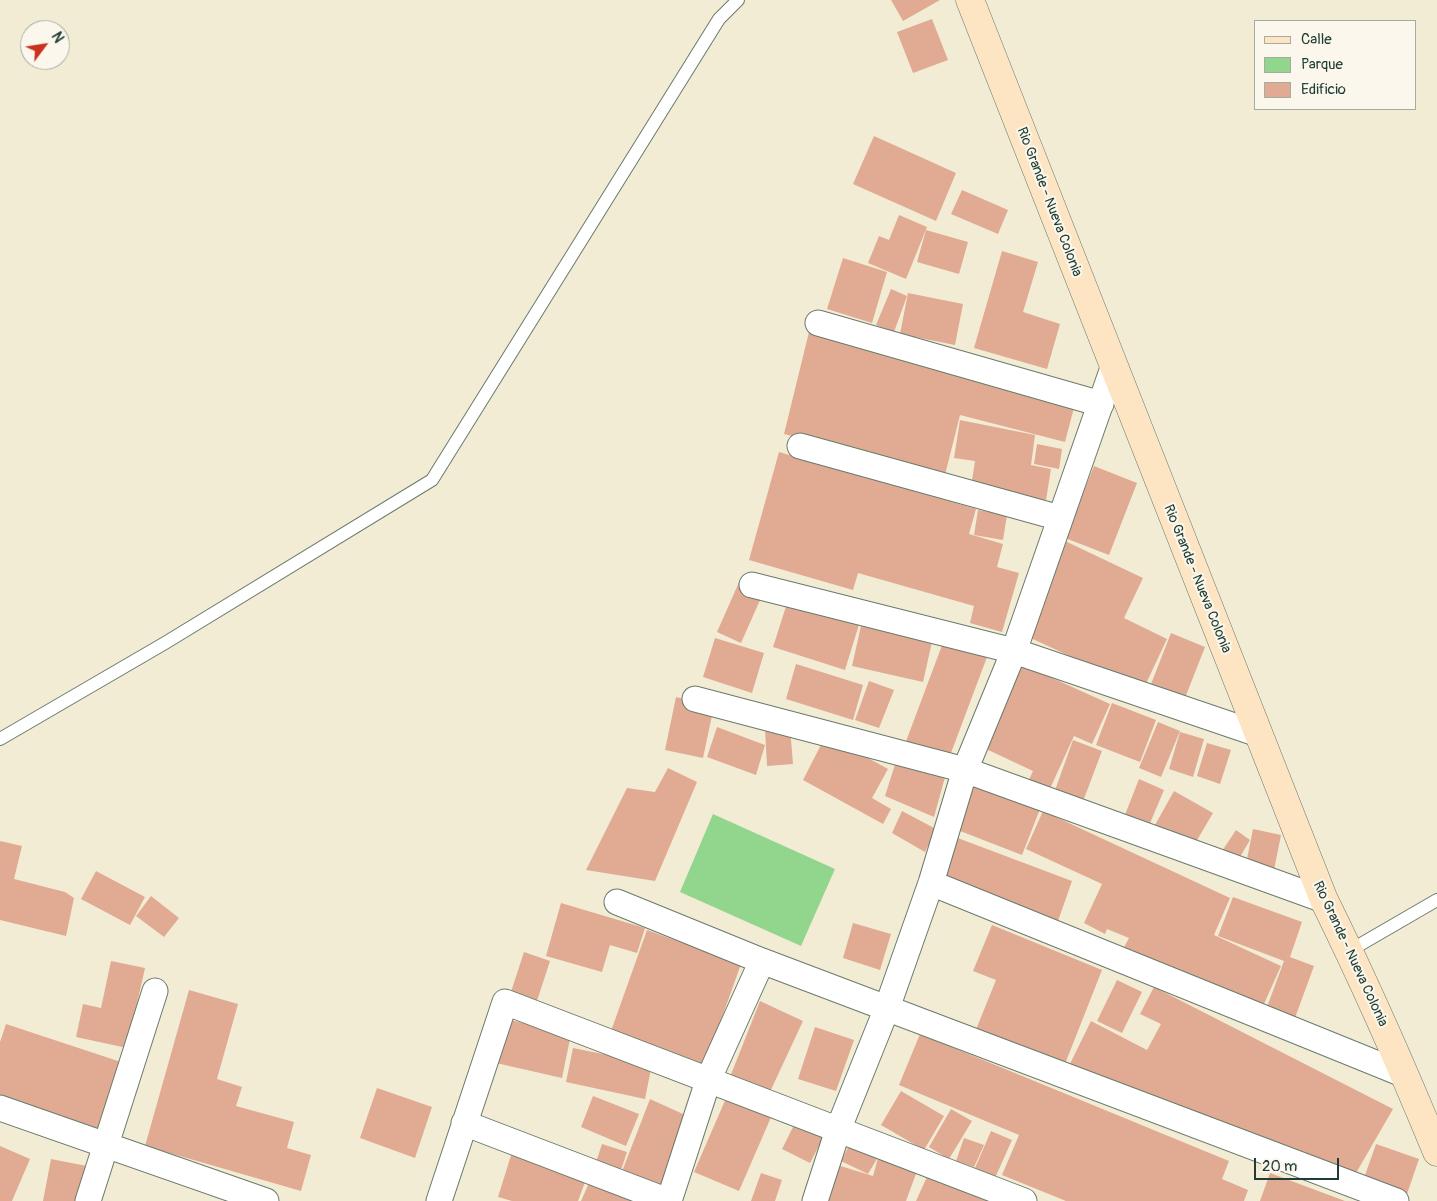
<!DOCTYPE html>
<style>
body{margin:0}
#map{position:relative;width:1437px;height:1201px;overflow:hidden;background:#f3ecd5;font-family:Pangolin,sans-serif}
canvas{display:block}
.legend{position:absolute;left:1254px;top:20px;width:162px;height:90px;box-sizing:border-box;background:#fbf7ec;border:1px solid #a3ada2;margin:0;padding:6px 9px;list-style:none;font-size:15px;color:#1f3d34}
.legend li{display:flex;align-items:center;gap:10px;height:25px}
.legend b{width:25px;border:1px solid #a3ada2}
.north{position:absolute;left:20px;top:20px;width:50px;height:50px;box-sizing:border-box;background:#fbf7ec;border:1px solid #a3ada2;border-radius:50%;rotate:59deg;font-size:14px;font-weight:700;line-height:20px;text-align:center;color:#1f3d34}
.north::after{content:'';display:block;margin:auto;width:18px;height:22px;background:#c8321e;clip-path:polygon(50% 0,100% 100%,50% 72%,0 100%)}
.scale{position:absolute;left:1254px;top:1158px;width:85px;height:22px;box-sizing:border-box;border:2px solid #1f3d34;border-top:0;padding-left:6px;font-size:15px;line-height:18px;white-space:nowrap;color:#1f3d34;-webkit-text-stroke:4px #fbf7ec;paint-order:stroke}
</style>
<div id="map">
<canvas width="1437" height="1201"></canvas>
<ul class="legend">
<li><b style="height:6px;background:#fde5c4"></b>Calle</li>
<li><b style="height:14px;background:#92d58d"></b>Parque</li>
<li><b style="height:14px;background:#e1aa92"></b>Edificio</li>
</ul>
<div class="north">N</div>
<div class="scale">20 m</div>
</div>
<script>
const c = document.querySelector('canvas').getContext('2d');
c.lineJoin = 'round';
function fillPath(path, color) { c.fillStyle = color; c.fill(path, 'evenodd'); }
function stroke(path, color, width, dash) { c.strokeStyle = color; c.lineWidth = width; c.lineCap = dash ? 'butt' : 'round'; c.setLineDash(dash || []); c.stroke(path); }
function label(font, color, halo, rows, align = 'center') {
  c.font = font + ' Pangolin,sans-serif'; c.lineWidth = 4; c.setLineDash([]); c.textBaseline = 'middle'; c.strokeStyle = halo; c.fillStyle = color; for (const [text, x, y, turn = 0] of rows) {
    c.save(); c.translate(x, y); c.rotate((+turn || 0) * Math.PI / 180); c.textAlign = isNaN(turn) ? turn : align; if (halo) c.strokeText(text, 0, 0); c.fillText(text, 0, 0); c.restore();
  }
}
fillPath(new Path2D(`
 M713 814 835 869 801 946 680 892Z`), '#92d58d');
fillPath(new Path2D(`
 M891 0H940L903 21Z
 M932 19 948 60 913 73 897 32Z
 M874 136 956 173 936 221 853 184Z
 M962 190 1008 210 998 234 951 214Z
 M899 215 927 227 906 279 868 263 879 236 889 240Z
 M926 230 968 242 959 274 917 262Z
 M1002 251 1038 262 1023 312 1060 324 1047 369 974 348Z
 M843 258 887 272 872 323 827 309Z
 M891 289 907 296 894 332 876 325Z
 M908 293 963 304 955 345 900 334Z
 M809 332 1076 400 1065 442 960 415 945 475 784 434Z
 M960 420 1035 435 1031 465 1051 469 1046 500 971 487 975 461 954 458Z
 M1037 444 1062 449 1059 469 1034 464Z
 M779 452 976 509 969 534 1003 544 997 567 1019 573 1002 632 970 623 974 606 858 573 853 590 749 560Z
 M1094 466 1137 483 1109 555 1065 538Z
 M978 510 1007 515 1003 540 974 535Z
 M1065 541 1143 578 1124 618 1167 639 1143 690 1022 634Z
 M740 580 764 591 741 643 717 632Z
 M790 594 861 618 845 670 773 647Z
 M863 617 934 633 923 682 852 666Z
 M1171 633 1205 647 1185 698 1151 684Z
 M715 638 764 653 752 693 703 677Z
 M944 640 987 657 948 761 905 744Z
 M796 664 863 685 853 720 786 699Z
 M1021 664 1110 704 1092 744 1074 736 1048 793 1027 784 1033 771 984 748Z
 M869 681 894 690 879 728 855 720Z
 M676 697 714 706 703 758 665 750Z
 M1112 703 1156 720 1140 762 1096 745Z
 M1158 722 1180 731 1161 777 1139 768Z
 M717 727 765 745 756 775 707 757Z
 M790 727 793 764 767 766 765 729Z
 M1180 732 1204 739 1193 777 1169 769Z
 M826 735 888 769 872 798 891 809 883 824 803 780Z
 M1073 740 1102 751 1082 804 1054 793Z
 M1207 743 1231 750 1220 784 1197 776Z
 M898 755 947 770 934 817 885 796Z
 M668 768 697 782 655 881 586 870 627 788 655 792Z
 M1139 779 1164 790 1145 835 1121 825Z
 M973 783 1040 809 1022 855 955 829Z
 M1174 791 1213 813 1193 847 1155 825Z
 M902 811 936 829 925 852 892 833Z
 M1043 811 1230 898 1214 935 1281 966 1259 1015 1122 951 1129 938 1107 929 1105 934 1084 923 1102 884 1026 849Z
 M1253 829 1281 835 1273 875 1245 869Z
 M1236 830 1250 840 1234 867 1218 857Z
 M955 837 1072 881 1058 921 939 878Z
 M0 841 22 846 14 879 65 892 74 898 66 936 0 920Z
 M96 871 145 897 130 925 81 899Z
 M151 896 179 918 164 937 136 916Z
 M1233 897 1302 922 1290 957 1314 966 1292 1026 1264 1015 1284 961 1218 936Z
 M561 903 645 928 637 953 610 945 602 972 546 956Z
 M853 923 891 934 880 970 843 958Z
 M992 925 1102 970 1063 1069 975 1032 996 980 973 971Z
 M647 930 741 964 705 1065 611 1031Z
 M524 952 550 961 535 1007 509 998Z
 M111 961 145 968 127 1048 76 1037 83 1004 101 1008Z
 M1117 980 1142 992 1122 1033 1097 1021Z
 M1154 987 1393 1109 1352 1180 1067 1070 1091 1021 1147 1050 1161 1024 1140 1014Z
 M189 990 238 1004 217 1079 242 1087 236 1106 294 1122 287 1148 311 1155 301 1191 145 1146Z
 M760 1001 803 1021 769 1094 730 1077Z
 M506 1019 571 1034 562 1078 496 1063Z
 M6 1024 121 1062 98 1132 0 1098V1042Z
 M815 1027 854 1040 836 1091 798 1079Z
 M920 1034 1229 1161 1222 1179 1248 1190 1244 1201H1066L1002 1175 1019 1135 899 1085Z
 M573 1048 652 1064 645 1099 566 1082Z
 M377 1088 432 1107 415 1158 360 1138Z
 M901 1091 944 1116 924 1150 881 1125Z
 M593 1096 639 1114 626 1146 581 1127Z
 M727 1096 772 1115 739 1191 694 1172Z
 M650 1099 694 1119 661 1191 621 1174Z
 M951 1109 972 1121 949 1159 929 1147Z
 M795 1123 823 1138 810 1163 782 1149Z
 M991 1131 1012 1140 995 1178 975 1168Z
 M964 1138 984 1145 974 1167 956 1161Z
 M851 1142 878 1157 868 1174 841 1161Z
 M602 1144 627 1152 620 1173 595 1165Z
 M1376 1144 1419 1159 1406 1197 1363 1181Z
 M0 1146 30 1159 12 1201H0Z
 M513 1149 588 1174 578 1201H512L498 1197Z
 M878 1158 917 1171 906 1201H822L834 1164 873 1176Z
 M51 1159 87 1166 80 1201H43Z
 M931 1168 1000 1201H916Z
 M761 1173 782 1180 775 1201H751Z
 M1270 1173 1345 1201H1260Z
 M593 1174 653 1201H581Z`), '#e1aa92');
const lane = new Path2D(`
 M0 739 165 643 432 480 719 19 738 0
 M1349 951 1437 900`);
const street = new Path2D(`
 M818 323 1101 404
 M800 446 1060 518
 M752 585 1014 651 1258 734
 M695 699 965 770 1324 900
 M931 883 1405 1075
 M617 902 762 961 1396 1201
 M0 1108 266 1201
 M464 1123 668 1201
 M88 1201 155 991
 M439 1201 505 1002C679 1067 851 1135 1024 1201
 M669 1201 709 1078 762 961
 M815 1201 838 1130 887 1008 931 883 965 770 1014 651 1113 368`);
const secondary = new Path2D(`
 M970 0 1324 900C1365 983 1402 1067 1437 1152`);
stroke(lane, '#697a6c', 14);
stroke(street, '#697a6c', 27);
stroke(secondary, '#697a6c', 29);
stroke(lane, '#fff', 12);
stroke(street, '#fff', 25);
stroke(secondary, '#fde5c4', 28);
label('14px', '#1f3d34', '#fbf7ec', [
 ["Rio Grande - Nueva Colonia",1049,202,69],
 ["Rio Grande - Nueva Colonia",1197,579,68],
 ["Rio Grande - Nueva Colonia",1350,954,65]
]);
</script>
